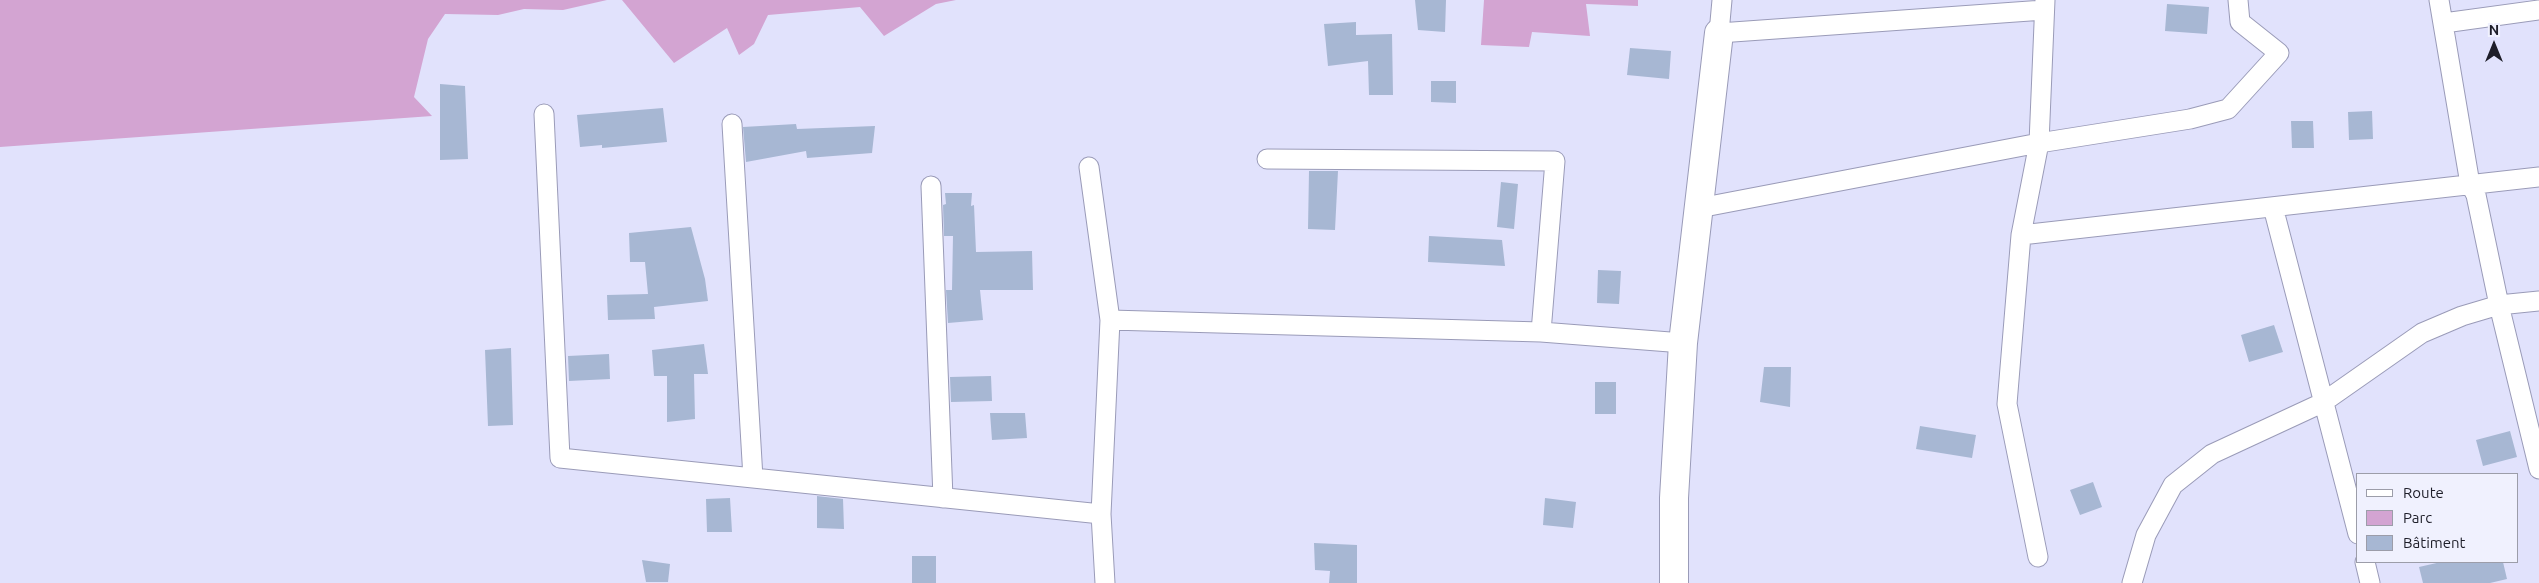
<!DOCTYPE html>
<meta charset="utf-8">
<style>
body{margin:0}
#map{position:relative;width:2539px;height:583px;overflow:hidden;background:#e1e2fc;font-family:Ubuntu,sans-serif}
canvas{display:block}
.legend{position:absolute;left:2356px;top:473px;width:162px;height:90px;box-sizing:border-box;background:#f0f1fe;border:1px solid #9c9da9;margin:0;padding:6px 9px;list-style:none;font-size:15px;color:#1e1e29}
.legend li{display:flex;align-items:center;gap:10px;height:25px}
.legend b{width:25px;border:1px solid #9c9da9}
.north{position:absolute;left:2469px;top:20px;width:50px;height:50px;-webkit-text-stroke:4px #f0f1fe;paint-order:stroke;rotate:0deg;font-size:14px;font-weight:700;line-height:20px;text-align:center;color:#1e1e29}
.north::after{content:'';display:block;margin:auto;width:18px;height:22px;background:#1e1e29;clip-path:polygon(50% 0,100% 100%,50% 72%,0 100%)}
</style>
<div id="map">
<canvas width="2539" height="583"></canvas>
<ul class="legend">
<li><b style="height:6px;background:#fff"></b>Route</li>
<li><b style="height:14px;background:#d3a4d2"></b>Parc</li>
<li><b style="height:14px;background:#a7b7d3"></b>Bâtiment</li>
</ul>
<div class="north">N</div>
</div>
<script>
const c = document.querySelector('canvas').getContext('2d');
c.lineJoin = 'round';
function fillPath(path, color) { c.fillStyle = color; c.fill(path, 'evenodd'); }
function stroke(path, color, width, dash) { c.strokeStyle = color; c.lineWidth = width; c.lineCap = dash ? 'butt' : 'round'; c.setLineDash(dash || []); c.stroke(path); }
fillPath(new Path2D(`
 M0 0H607L563 10 524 9 498 15 445 14 428 39 414 97 432 116 0 147Z
 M622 0H956L936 4 884 36 860 7 768 15 754 44 739 55 727 28 674 63Z
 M1484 0H1638V6L1586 4 1590 36 1532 32 1529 47 1481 45Z`), '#d3a4d2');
fillPath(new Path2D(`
 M1415 0H1446L1445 32 1418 30Z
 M2167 4 2209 7 2207 34 2165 31Z
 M1356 22V35L1392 34 1393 95H1369L1368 61 1328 66 1324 24Z
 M1630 48 1671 51 1669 79 1627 75Z
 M1431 81H1456V103L1431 102Z
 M440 84 465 86 468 159 440 160Z
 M663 108 667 142 602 148V145L580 147 577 115Z
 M2372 111 2373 139 2349 140 2348 112Z
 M2291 121H2313L2314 148H2292Z
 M796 124 797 129 875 126 872 153 807 158 806 151 746 162 743 127Z
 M1309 171H1338L1335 230 1308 229Z
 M1501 182 1518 184 1514 229 1497 227Z
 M945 193H972L971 206 974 205 976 252 1032 251 1033 290H980L983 320 948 323 946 290H952L953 236H944L943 205 946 204Z
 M691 227 705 279 708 301 654 307 655 319 608 320 607 295 648 294 645 262H630L629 233Z
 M1429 236 1502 240 1505 266 1428 262Z
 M1598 270 1621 271 1619 304 1597 303Z
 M2274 325 2283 352 2249 362 2241 335Z
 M704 344 708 374H694L695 419 667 422V376H654L652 350Z
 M511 348 513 425 488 426 485 350Z
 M609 354 610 379 569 381 568 356Z
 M1764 367H1791L1790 407 1760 402Z
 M991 376 992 401 951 402 950 377Z
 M1595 382H1616V414H1595Z
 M990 413H1025L1027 438 992 440Z
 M1920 426 1976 435 1972 458 1916 449Z
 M2510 431 2517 457 2483 466 2476 440Z
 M2093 482 2102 507 2080 515 2070 490Z
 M817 496 843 499 844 529 817 528Z
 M730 498 732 532H707L706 499Z
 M1545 498 1576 502 1573 528 1543 525Z
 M1314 543 1357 545V583H1329L1330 571 1315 570Z
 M912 556H936V583H912Z
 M642 560 670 564 668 582H646Z
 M2441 562H2503L2507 579 2490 583H2423L2419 567Z`), '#a7b7d3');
const street = new Path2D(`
 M1722 0 1719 33 2044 10
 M2439 0 2470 184 2476 195 2499 305 2539 469
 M2444 23 2539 10
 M544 114 560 458 1101 514
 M732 124 753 478
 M1267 159 1555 161 1541 332
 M1089 167 1110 320 1101 514 1105 583
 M931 186 943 498
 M2273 207 2358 534
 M1699 208 2039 143 2190 119 2228 109 2279 53 2240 22 2238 0
 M2021 235 2539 177
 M1110 320 1541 332 1683 343
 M2038 557 2007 404 2021 235 2039 143 2045 0
 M2365 562 2370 583
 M2132 583 2146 535 2173 485 2212 454 2322 403 2422 333 2462 316 2499 305 2539 301`);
const secondary = new Path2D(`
 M1674 583V498L1683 343 1719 33`);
stroke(street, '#9a9bb8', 21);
stroke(secondary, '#9a9bb8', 30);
stroke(street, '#fff', 19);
stroke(secondary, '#fff', 28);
</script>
